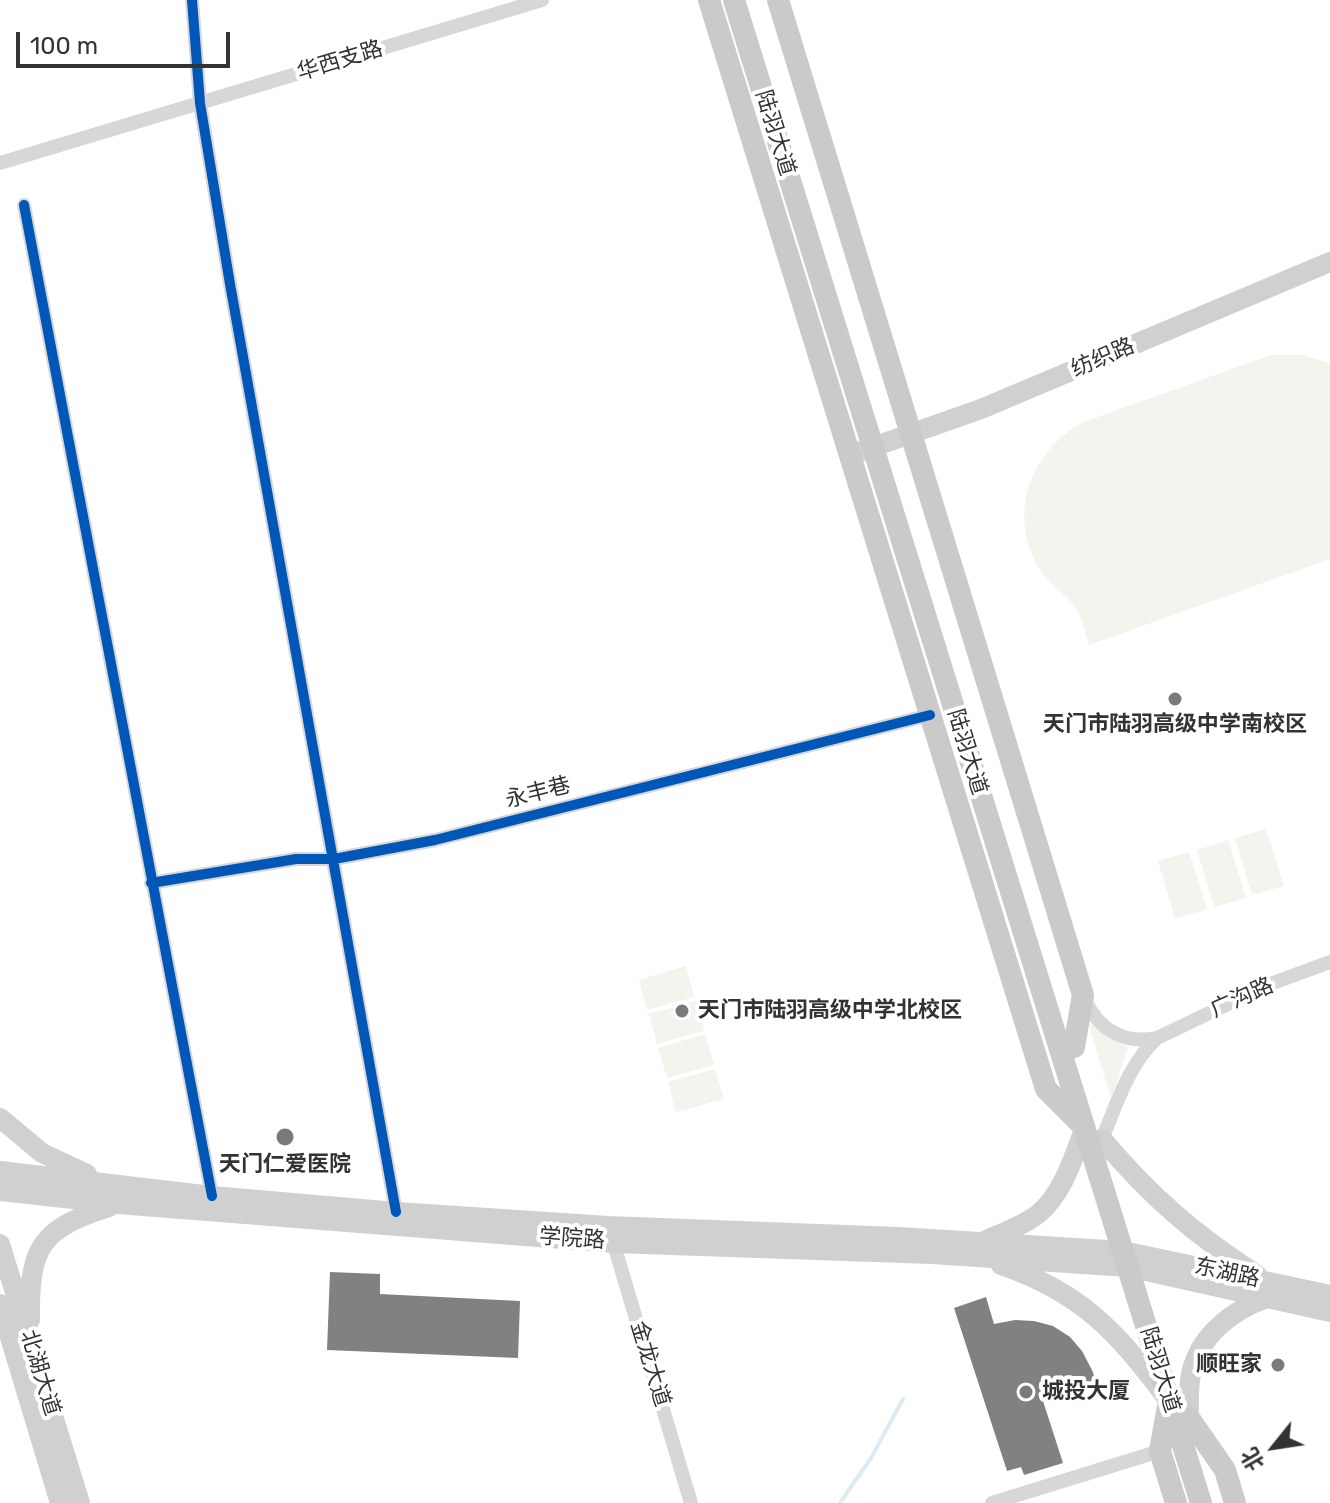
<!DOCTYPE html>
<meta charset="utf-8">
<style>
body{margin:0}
#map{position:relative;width:1330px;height:1503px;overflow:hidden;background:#fff;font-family:Rubik,"Noto Sans SC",sans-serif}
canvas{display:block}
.north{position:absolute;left:1234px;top:1407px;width:80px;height:80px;-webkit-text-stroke:6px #fff;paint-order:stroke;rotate:240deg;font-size:22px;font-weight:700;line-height:32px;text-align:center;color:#333}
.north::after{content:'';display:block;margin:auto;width:28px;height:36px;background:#333;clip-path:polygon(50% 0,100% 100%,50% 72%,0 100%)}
.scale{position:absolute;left:16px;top:32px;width:214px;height:36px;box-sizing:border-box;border:4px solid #333;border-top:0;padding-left:10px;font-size:24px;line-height:28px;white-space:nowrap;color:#333;-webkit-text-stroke:6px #fff;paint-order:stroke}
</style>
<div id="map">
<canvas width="1330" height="1503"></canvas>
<div class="north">北</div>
<div class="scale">100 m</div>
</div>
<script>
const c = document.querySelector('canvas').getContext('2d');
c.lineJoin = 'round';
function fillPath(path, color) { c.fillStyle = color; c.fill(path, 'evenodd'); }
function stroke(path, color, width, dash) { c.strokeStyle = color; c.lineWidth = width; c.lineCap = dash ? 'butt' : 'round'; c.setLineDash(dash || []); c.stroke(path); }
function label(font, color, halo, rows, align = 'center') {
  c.font = font + ' Rubik,"Noto Sans SC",sans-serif'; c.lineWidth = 8; c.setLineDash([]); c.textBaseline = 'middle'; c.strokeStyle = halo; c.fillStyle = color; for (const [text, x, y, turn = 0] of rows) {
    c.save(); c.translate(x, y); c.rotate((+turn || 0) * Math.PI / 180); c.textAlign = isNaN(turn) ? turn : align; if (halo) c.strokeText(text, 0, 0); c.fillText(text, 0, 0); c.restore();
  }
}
fillPath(new Path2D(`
 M1271 355H1302L1330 363V559L1089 645C1085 634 1082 615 1074 605 1064 592 1049 585 1040 570 1007 514 1029 455 1081 423Z
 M1266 829 1284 886 1252 895 1235 838Z
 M1228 840 1246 898 1214 907 1197 850Z
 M1189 852 1207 909 1175 919 1158 861Z
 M686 966 694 997 647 1010 639 980Z
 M696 1001 704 1031 657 1044 649 1014Z
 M1088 1022 1110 1039 1128 1047 1112 1097 1110 1095Z
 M705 1034 714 1065 667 1078 658 1048Z
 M715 1069 724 1099 676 1112 668 1082Z`), '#f1f5ed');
stroke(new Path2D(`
 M840 1503 871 1458 903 1399`), '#ddebf3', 4);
fillPath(new Path2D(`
 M330 1272 380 1274V1294L520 1301 518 1358 327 1350Z
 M986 1297 994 1324 1015 1320 1034 1321 1053 1326 1070 1337 1082 1351 1092 1370 1097 1383 1043 1401 1063 1463 1024 1475 1021 1467 1007 1471 954 1308Z`), '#818181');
stroke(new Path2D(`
 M192 0 200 103 230 284 396 1212
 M0 163 542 0
 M24 205 212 1196
 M151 883 296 859H334L435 840 930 715
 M1083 995C1096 1028 1122 1045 1157 1038L1270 984 1330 962
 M1102 1139C1117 1104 1128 1065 1157 1038
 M611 1235 691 1503
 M992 1503 1160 1451`), '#d7d7d7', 14);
stroke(new Path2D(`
 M859 452 981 409 1330 262
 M0 1118 42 1153 87 1174
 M1102 1139C1150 1196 1195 1235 1257 1275
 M0 1171 212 1196 396 1212 608 1226 898 1237 1123 1251 1330 1295
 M0 1191 118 1204 614 1243 932 1254 1128 1267 1330 1312
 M988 1239C1005 1232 1024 1225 1038 1214 1063 1194 1074 1156 1085 1127
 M0 1244 80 1503
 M1001 1265C1081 1292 1117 1332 1166 1397
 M0 1304 60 1503
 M30 1320C29 1247 40 1229 109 1207
 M1189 1418C1189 1404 1188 1388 1191 1374 1199 1336 1232 1310 1267 1298`), '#d0d0d0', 20);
stroke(new Path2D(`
 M709 0 1046 1089 1082 1125
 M734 0 1201 1503
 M778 0 1083 995 1074 1047
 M1168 1406 1160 1451 1176 1503
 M1189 1418 1225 1470 1235 1503`), '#cacaca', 22);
stroke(new Path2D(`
 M192 0 200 103 230 284 396 1212
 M24 205 212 1196
 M151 883 296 859H334L435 840 930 715`), '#0057b8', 10);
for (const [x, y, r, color] of [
 [1175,699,8,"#7a7a7a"],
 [682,1011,8,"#7a7a7a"],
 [285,1137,10,"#7a7a7a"],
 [1278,1365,8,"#7a7a7a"],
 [1026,1392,8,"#7a7a7a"]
]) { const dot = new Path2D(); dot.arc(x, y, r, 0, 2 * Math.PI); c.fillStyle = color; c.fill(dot); stroke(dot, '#fff', 3); }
label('22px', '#333', '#fff', [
 ["华西支路",340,61,-17],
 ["陆羽大道",775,133,73],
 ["纺织路",1103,358,-23],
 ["陆羽大道",967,752,73],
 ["永丰巷",538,793,-14],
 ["广沟路",1242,998,-24],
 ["学院路",572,1239,4],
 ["东湖路",1227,1273,12],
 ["金龙大道",650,1364,73],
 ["陆羽大道",1160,1370,73],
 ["北湖大道",40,1373,73]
]);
label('bold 22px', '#333', '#fff', [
 ["天门市陆羽高级中学南校区",1175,725],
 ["天门市陆羽高级中学北校区",698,1011,"left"],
 ["天门仁爱医院",285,1165],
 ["顺旺家",1262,1365,"right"],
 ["城投大厦",1042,1392,"left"]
]);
</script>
